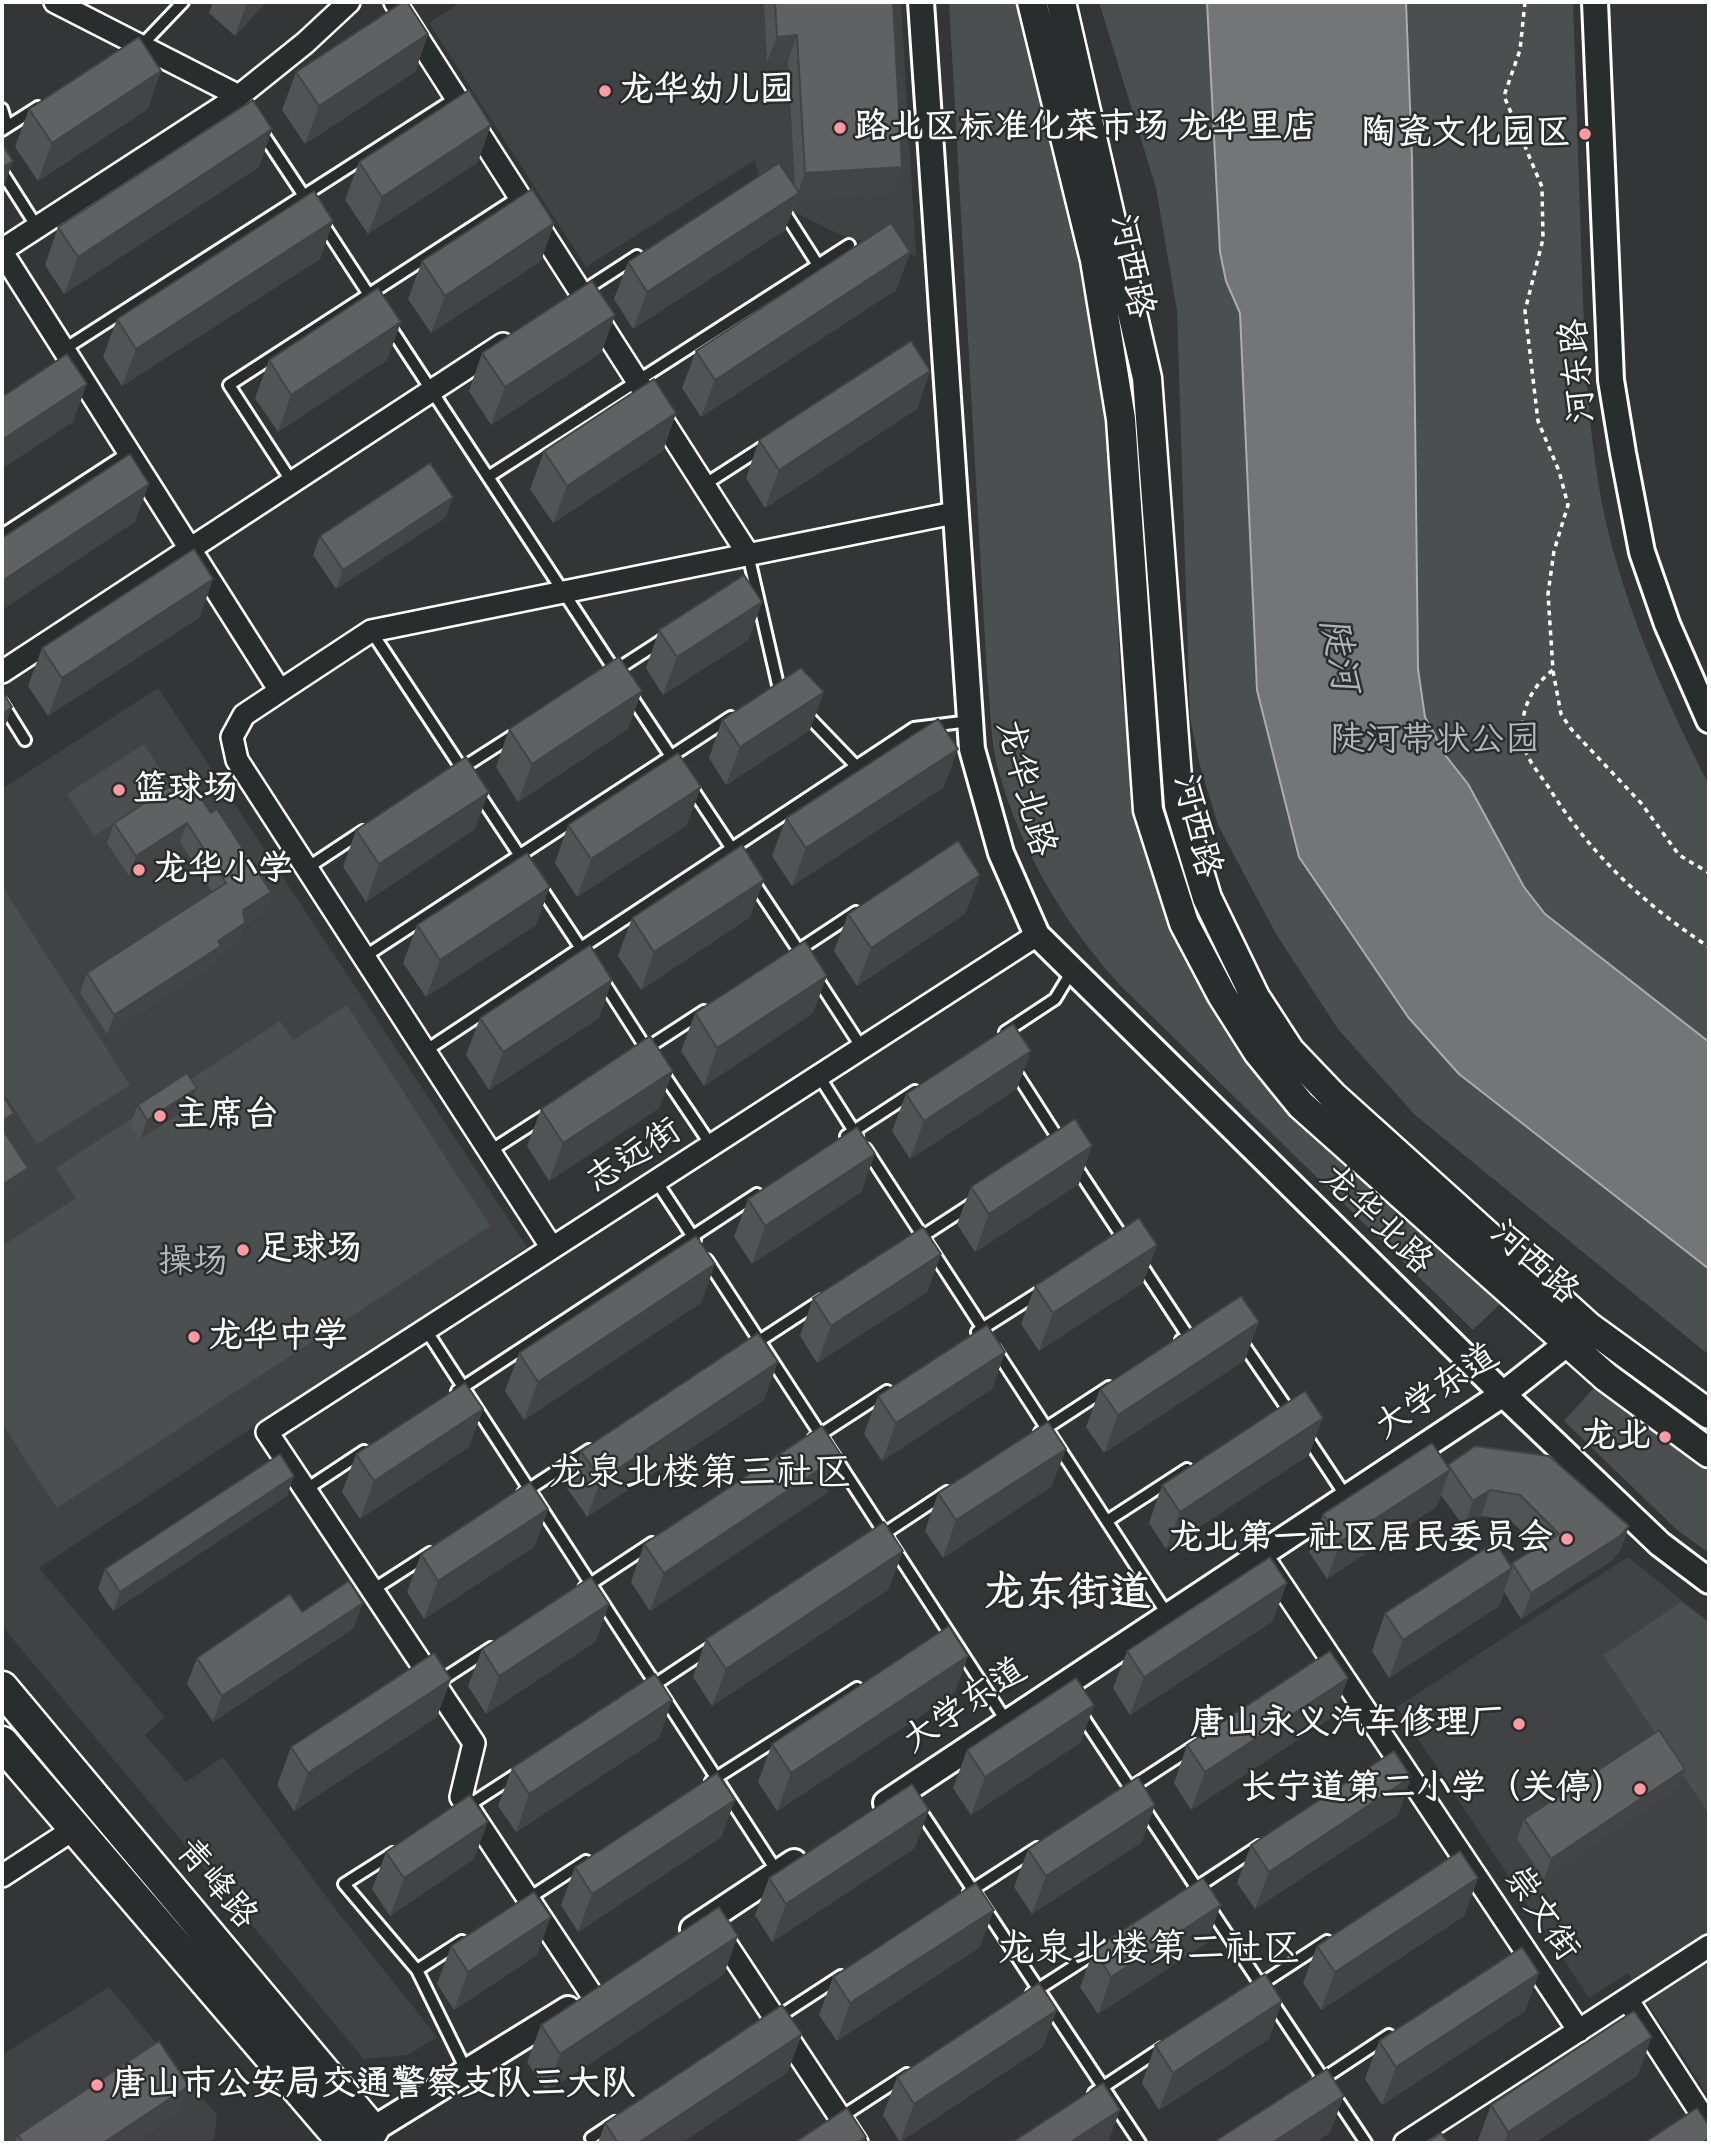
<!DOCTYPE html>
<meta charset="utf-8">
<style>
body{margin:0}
#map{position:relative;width:1711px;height:2145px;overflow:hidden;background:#333536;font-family:Caveat,sans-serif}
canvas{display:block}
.frame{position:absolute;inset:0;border:4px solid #fff;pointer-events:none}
</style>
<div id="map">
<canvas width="1711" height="2145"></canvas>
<div class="frame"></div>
</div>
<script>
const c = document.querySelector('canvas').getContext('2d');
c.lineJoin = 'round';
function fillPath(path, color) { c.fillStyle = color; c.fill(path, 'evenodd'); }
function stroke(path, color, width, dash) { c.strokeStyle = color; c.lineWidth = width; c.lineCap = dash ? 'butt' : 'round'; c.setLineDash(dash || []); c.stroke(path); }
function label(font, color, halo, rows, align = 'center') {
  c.font = font + ' Caveat,"LXGW WenKai TC",sans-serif'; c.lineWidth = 5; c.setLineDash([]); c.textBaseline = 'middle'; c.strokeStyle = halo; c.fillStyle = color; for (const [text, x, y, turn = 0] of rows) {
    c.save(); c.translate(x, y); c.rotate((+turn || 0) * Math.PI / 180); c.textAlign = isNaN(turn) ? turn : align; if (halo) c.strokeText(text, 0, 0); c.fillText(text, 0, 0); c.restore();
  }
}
fillPath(new Path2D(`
 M461 2H901L916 256 838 234 764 197 755 160 586 267 429 23Z
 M158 688 527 1247 39 1568 165 1717 145 1735 186 1782 223 1757 337 1911 437 2037 408 2055 364 2059 2 1626V789Z
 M1628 1557 1709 1622V2097L1628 1973 1589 1998 1397 1707Z
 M109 1987 217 2115 214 2139 208 2143H2V2055Z`), '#404243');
fillPath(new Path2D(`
 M949 2H1022L1084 240 1106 387 1121 688 1131 754 1213 1000 1507 1297 1473 1330 1121 986C1065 925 1022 853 999 773 990 743 991 707 987 676Z
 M1099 2H1573C1576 92 1579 182 1582 272 1585 360 1588 448 1609 535 1631 622 1668 705 1709 785V1355L1415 1115 1338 1029 1276 934 1218 825 1200 766 1190 718 1177 311 1156 188Z
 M144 744 171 786 94 836 67 794Z
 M2 886 130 1085 37 1144 2 1090Z
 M347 1005 490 1226 57 1508 2 1423V1246L76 1198 56 1168 280 1021 293 1040Z
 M1599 1382 1709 1454V1553L1677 1530 1564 1421Z
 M1681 1602 1709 1622V1814L1603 1655Z`), '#4c4f50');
const water = new Path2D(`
 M1207 2H1406L1412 159 1418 669 1425 717 1446 756 1468 784 1524 887 1545 914 1709 1042V1269L1459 1074 1408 1017 1299 857 1257 690 1240 313 1226 281 1220 252Z`);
fillPath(water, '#737576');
stroke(water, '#abacad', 2);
const service = new Path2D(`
 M139 48 183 2
 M2 109 7 126
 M2 130 38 107
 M261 131 312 208
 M2 172 37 227
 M783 210 818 265
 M321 221 375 304
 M583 291 637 256
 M388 324 617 674
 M63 350 456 98
 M488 477 849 245
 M292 482 229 385 519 197
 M704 485 766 445
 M2 535 128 453
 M748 554 778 685 787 695
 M371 631 466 775
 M613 672 664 639
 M629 693 678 767
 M2 703 25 740
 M803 711 856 766
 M459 770 517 733
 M691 787 740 861
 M477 791 528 868
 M307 868 363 831
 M752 880 803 957
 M539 885 584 953
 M797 951 856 912
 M364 957 731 717
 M816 977 862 1048
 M601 978 649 1053
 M1005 1032 1055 999 1072 971
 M644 1050 704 1011
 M425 1051 914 728 970 721
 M1013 1068 1061 1143
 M662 1072 711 1145
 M819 1076 857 1136
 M846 1136 915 1091
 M866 1149 985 1332
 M490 1151 546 1115
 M1075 1165 1123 1238 1118 1241
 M656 1181 695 1240
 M915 1241 975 1202
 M707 1260 1007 1722
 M1140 1263 1188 1336 1181 1340
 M426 1330 778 1873
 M977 1332 1043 1290
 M1241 1341 1291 1414
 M753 1345 822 1300
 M995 1349 1169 1617
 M457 1391 757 1194
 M1040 1432 1109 1387
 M1306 1436 1347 1498
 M813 1439 887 1391
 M305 1490 364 1451
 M523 1493 589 1450
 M1107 1521 1187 1469
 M879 1537 947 1492
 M584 1588 652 1543
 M371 1591 430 1553
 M437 1683 491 1648
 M648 1689 713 1646
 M1079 1711 1132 1791
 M711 1781 857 1688
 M1130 1788 1196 1745
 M466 1807 517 1774
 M918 1807 1140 2143
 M1143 1807 1198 1890
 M393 1853 344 1884 417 1970 467 2072
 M1194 1889 1259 1846
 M969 1892 1037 1848
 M526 1900 586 1861
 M1209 1907 1366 2143
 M417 1970 462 1941
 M1258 1986 1327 1941
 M1032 1993 1104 1947
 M775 2019 841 1976
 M1318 2082 1389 2035
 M1094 2093 1162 2048
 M838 2119 907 2074
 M591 2138 615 2122`);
const minor = new Path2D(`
 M55 2 239 96
 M395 2 748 554
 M2 250 239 96 305 43 349 2
 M2 252 280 691 244 715 232 737 237 760 552 1248
 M2 672 503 344
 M280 691 371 631 954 513
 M1269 1566 1579 2031
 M2 1876 74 1829
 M716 1929 857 2143
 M592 1995 461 1797 474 1743 267 1432 1037 935
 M1627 1999 1709 2126
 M1405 2143 1709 1946`);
const tertiary = new Path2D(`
 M921 2 972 749 1001 853 1037 935 1503 1394 1660 1544 1709 1581
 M1595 2 1611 380 1623 453 1642 552 1667 624 1709 720
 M886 1803 1503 1394 1583 1331
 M693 1929 794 1862
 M372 2130 568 2009`);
const secondary = new Path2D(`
 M1032 2 1095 260 1121 419 1148 810 1184 923 1222 995 1258 1052 1301 1105 1606 1377 1709 1453
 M1061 2 1147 378 1179 805 1207 898 1255 997 1290 1051 1333 1096 1588 1326 1709 1414`);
const primary = new Path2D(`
 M2 1688 372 2130
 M2 1743 345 2143`);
stroke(service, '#fff', 16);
stroke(minor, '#fff', 26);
stroke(tertiary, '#fff', 30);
stroke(secondary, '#fff', 33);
stroke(primary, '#fff', 37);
stroke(new Path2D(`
 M1525 2 1520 50 1504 96 1542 187 1543 239 1525 311 1538 421 1559 471 1568 505 1554 551 1548 594 1553 670C1529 688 1516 719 1525 750 1530 764 1543 778 1551 791 1592 856 1645 905 1709 947
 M1553 671 1561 714 1571 729 1641 803 1679 855 1709 873`), '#fff', 3.5, [5, 5]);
stroke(service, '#2a2d2e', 10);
stroke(minor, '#2a2d2e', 21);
stroke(tertiary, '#2a2d2e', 24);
stroke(secondary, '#2a2d2e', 28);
stroke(primary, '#2a2d2e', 32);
fillPath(new Path2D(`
 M213 2H266L235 36 209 13Z
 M764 2H893L902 167 892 193 797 199 785 230 633 329 614 299 628 262 795 186 788 61 767 62Z
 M428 34 415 72 305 144 282 110 296 72Z
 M29 109H148L38 181 15 147Z
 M272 129 259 167 64 294 45 265 58 227Z
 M359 162H478L368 234 345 200Z
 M333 221 320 259 122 386 103 357 117 319Z
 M554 223 541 261 431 333 408 299 422 261Z
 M910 252 896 290 701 417 682 388 696 351Z
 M615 315 601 353 491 425 469 391 482 353Z
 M401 322 387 360 278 432 255 398 269 360Z
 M930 371 917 409 765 508 746 478 759 440Z
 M676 413 663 451 553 523 530 489 544 451Z
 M446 517 336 589 313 555 320 536Z
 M762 602 748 640 663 695 646 668 659 630Z
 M200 617 48 716 28 686 42 648Z
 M722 720 810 730 726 785 709 758Z
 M509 729H628L518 802 496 767Z
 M944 787 792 886 772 856 786 818Z
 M211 813 271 892 264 912 245 924 238 943 217 956 214 965 107 1034 80 993 87 973 212 892 180 842 129 876 107 843 114 823Z
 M568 825H687L577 897 555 863Z
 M475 829 366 902 343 867 356 830Z
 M966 913 857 986 834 951 848 914Z
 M750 917 641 990 618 956 632 918Z
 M417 925H536L426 997 403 963Z
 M612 980 599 1018 489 1090 466 1055 480 1018Z
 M695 1013H813L704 1086 681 1051Z
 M673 1071 659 1108 549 1181 527 1146 541 1109Z
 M197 1088 190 1107 140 1139 130 1125 138 1105Z
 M1017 1089 910 1159 892 1131 906 1094Z
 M875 1154 861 1192 752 1264 734 1237 748 1199Z
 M1079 1184 975 1252 957 1224 971 1187Z
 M1157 1245 1143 1283 1039 1351 1021 1324 1035 1286Z
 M941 1254 927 1292 817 1363 800 1336 813 1298Z
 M702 1302 524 1420 505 1391 519 1353Z
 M1005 1352 992 1389 882 1461 864 1434 878 1396Z
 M1245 1360 1104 1453 1086 1427 1100 1389Z
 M764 1400 587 1517 567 1488 581 1451Z
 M483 1409 469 1447 360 1519 342 1492 356 1454Z
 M1309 1455 1166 1549 1149 1523 1162 1485Z
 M1447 1466 1629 1526 1620 1551 1611 1561 1521 1619 1504 1592 1499 1606 1389 1678 1372 1651 1385 1613 1511 1566 1512 1563 1537 1547 1510 1520 1481 1516 1464 1527 1441 1495 1436 1507 1327 1579 1309 1552 1323 1514Z
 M1052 1486 943 1558 925 1531 938 1493Z
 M827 1493 650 1611 631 1582 644 1544Z
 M287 1496 113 1611 98 1589 105 1569Z
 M548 1509 534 1547 424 1619 407 1592 421 1554Z
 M889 1589 712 1706 693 1677 706 1639Z
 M609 1604 595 1642 486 1714 468 1686 482 1649Z
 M302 1612 354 1628 213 1722 187 1684 197 1658Z
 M1273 1621 1130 1715 1113 1688 1127 1651Z
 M1348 1678 1334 1716 1191 1810 1174 1783 1187 1745Z
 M955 1693 777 1811 758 1782 772 1744Z
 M672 1700 659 1738 516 1832 498 1806 512 1768Z
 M1094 1705 1080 1743 971 1815 953 1788 967 1750Z
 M437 1717 294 1811 277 1785 291 1747Z
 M1685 1769 1678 1789 1544 1879 1517 1839 1524 1819Z
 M1411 1777 1398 1815 1255 1909 1237 1883 1251 1845Z
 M735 1800 721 1837 578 1932 561 1905 575 1867Z
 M1142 1842 1032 1914 1014 1887 1028 1849Z
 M915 1848 772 1942 755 1915 769 1878Z
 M386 1852 474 1859 390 1916 372 1889Z
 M1478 1878 1464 1916 1321 2010 1303 1983 1317 1946Z
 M1207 1943 1098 2014 1080 1987 1094 1949Z
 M451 1946 537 1955 454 2010 437 1984Z
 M980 1947 837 2041 819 2015 833 1977Z
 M1539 1973 1525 2011 1382 2105 1365 2079 1379 2041Z
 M724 1974 547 2092 527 2062 541 2025Z
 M1282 2001 1269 2039 1159 2110 1142 2083 1155 2045Z
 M1043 2047 900 2142 883 2115 897 2077Z
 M788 2072 681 2143H598L605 2123Z
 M1638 2075 1534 2143H1477L1491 2105Z
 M180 2112 132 2143H15L18 2135Z`), '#525354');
fillPath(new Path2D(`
 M247 2H266L235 36Z
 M428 34 415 72 305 144 319 106Z
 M797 35 788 61 767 62 777 37Z
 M161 71 148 109 38 181 52 143Z
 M491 125 478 162 368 234 382 197Z
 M272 129 259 167 64 294 78 257Z
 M13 161 2 192V168Z
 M902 167 892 193 797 199 785 230 633 329 647 292 798 193 805 173Z
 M333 221 320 259 122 386 136 349Z
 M554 223 541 261 431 333 445 296Z
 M910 252 896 290 701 417 715 380Z
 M615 315 601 353 491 425 505 387Z
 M401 322 387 360 278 432 291 395Z
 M930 371 917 409 765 508 779 470Z
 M87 384 73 422 2 469V440Z
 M676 413 663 451 553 523 567 486Z
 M149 484 135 522 2 610V581Z
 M453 497 446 517 336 589 343 570Z
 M213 579 200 617 48 716 62 678Z
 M762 602 748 640 663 695 677 657Z
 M642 691 628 729 518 802 532 764Z
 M824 692 810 730 726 785 740 747Z
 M12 707 2 735V714Z
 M958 749 944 787 792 886 806 848Z
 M701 787 687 825 577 897 591 859Z
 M489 792 475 829 366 902 379 864Z
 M187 823 180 842 129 876 136 856Z
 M980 875 966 913 857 986 871 948Z
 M764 880 750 917 641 990 654 952Z
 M550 887 536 925 426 997 440 960Z
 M271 892 264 912 245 924 238 943 217 956 214 965 107 1034 114 1015 218 941 243 910Z
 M827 976 813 1013 704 1086 717 1048Z
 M612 980 599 1018 489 1090 503 1052Z
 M1031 1051 1017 1089 910 1159 924 1121Z
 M673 1071 659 1108 549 1181 563 1143Z
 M197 1088 190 1107 140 1139 147 1120Z
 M14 1113 7 1133 2 1136V1121Z
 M1092 1146 1079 1184 975 1252 989 1214Z
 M875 1154 861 1192 752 1264 765 1226Z
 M28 1168 21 1187 2 1200V1185Z
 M1157 1245 1143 1283 1039 1351 1053 1313Z
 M941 1254 927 1292 817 1363 831 1326Z
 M715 1264 702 1302 524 1420 538 1382Z
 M1259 1322 1245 1360 1104 1453 1118 1415Z
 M1005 1352 992 1389 882 1461 896 1423Z
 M778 1362 764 1400 587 1517 601 1480Z
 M483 1409 469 1447 360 1519 374 1481Z
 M1323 1418 1309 1455 1166 1549 1180 1512Z
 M1066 1449 1052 1486 943 1558 956 1520Z
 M841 1455 827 1493 650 1611 664 1573Z
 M1450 1470 1436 1507 1327 1579 1341 1541Z
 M294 1476 287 1496 113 1611 120 1592Z
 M1490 1490 1481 1516 1464 1527 1473 1501Z
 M548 1509 534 1547 424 1619 438 1581Z
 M1629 1526 1620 1551 1611 1561 1521 1619 1531 1593Z
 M903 1551 889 1589 712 1706 726 1669Z
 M1512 1568 1499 1606 1389 1678 1403 1640Z
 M1287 1583 1273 1621 1130 1715 1144 1677Z
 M363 1603 354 1628 213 1722 222 1696Z
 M609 1604 595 1642 486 1714 499 1676Z
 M968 1656 955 1693 777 1811 791 1773Z
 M1348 1678 1334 1716 1191 1810 1205 1772Z
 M451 1679 437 1717 294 1811 308 1773Z
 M672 1700 659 1738 516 1832 529 1794Z
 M1094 1705 1080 1743 971 1815 985 1777Z
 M1685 1769 1678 1789 1544 1879 1551 1859Z
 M1411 1777 1398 1815 1255 1909 1269 1872Z
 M735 1800 721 1837 578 1932 592 1894Z
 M1155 1805 1142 1842 1032 1914 1046 1876Z
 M929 1810 915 1848 772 1942 786 1904Z
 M488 1822 474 1859 390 1916 404 1878Z
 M1478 1878 1464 1916 1321 2010 1335 1972Z
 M1221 1905 1207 1943 1098 2014 1111 1977Z
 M994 1910 980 1947 837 2041 850 2003Z
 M551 1917 537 1955 454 2010 468 1972Z
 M738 1936 724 1974 547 2092 560 2054Z
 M1539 1973 1525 2011 1382 2105 1396 2067Z
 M1282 2001 1269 2039 1159 2110 1173 2073Z
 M1057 2010 1043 2047 900 2142 914 2104Z
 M802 2034 788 2072 681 2143H638Z
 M1652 2037 1638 2075 1534 2143H1504L1508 2132Z
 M189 2086 180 2112 132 2143H103Z
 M1344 2096 1330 2133 1315 2143H1272Z
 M1120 2110 1108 2143H1069Z
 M866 2137 864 2143H856Z`), '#424445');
const building = new Path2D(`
 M403 2H407L428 34 319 106 296 72Z
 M775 2H893L902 167 805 173 797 35 777 37Z
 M139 37 161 71 52 143 29 109Z
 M469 90 491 125 382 197 359 162Z
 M253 100 272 129 78 257 58 227Z
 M2 144 13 161 2 168Z
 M779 163 799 193 647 292 628 262Z
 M532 189 554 223 445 296 422 261Z
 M314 191 333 221 136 349 117 319Z
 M891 223 910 252 715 380 696 351Z
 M592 281 615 315 505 387 482 353Z
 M378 288 401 322 291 395 269 360Z
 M911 341 930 371 779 470 759 440Z
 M67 354 87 384 2 440V397Z
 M654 379 676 413 567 486 544 451Z
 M130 454 149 484 2 581V538Z
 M430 463 453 497 343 570 320 536Z
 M194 549 213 579 62 678 42 648Z
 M744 575 762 602 677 657 659 630Z
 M619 657 642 691 532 764 509 729Z
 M801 668 824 692 740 747 722 720Z
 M2 691 12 707 2 714Z
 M938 719 958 749 806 848 786 818Z
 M678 753 701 787 591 859 568 825Z
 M466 757 489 792 379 864 356 830Z
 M186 776 211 813 217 809 271 892 243 910 245 923 218 941 221 946 114 1015 87 973 226 883 187 823 136 856 114 823Z
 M958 841 980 875 871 948 848 914Z
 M742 845 764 880 654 952 632 918Z
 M527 853 550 887 440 960 417 925Z
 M805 941 827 976 717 1048 695 1013Z
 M590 945 612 980 503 1052 480 1018Z
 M1013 1024 1031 1051 924 1121 906 1094Z
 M650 1036 673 1071 563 1143 541 1109Z
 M187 1073 197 1088 147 1120 138 1105Z
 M2 1094 14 1113 2 1121Z
 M1075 1119 1092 1146 989 1214 971 1187Z
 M857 1127 875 1154 765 1226 748 1199Z
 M2 1128 28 1168 2 1185Z
 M1139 1218 1157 1245 1053 1313 1035 1286Z
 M923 1227 941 1254 831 1326 813 1298Z
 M696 1236 715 1264 538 1382 519 1353Z
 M1241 1296 1259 1322 1118 1415 1100 1389Z
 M987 1325 1005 1352 896 1423 878 1396Z
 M758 1333 778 1362 601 1480 581 1451Z
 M465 1383 483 1409 374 1481 356 1454Z
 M1305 1391 1323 1418 1180 1512 1162 1485Z
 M1048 1422 1066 1449 956 1520 938 1493Z
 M822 1426 841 1455 664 1573 644 1544Z
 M1432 1443 1450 1470 1341 1541 1323 1514Z
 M1475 1446 1549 1456 1629 1526 1620 1536 1531 1593 1512 1563 1559 1534 1520 1495 1490 1490 1473 1501 1448 1465Z
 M280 1454 294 1476 120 1592 105 1569Z
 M530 1482 548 1509 438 1581 421 1554Z
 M884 1522 903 1551 726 1669 706 1639Z
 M1495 1542 1512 1568 1403 1640 1385 1613Z
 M1270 1557 1287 1583 1144 1677 1127 1651Z
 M591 1577 609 1604 499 1676 482 1649Z
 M349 1581 363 1603 222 1696 197 1658 290 1594 302 1612Z
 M949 1626 968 1656 791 1773 772 1744Z
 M1330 1651 1348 1678 1205 1772 1187 1745Z
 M434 1653 451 1679 308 1773 291 1747Z
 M655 1674 672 1700 529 1794 512 1768Z
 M1076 1678 1094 1705 985 1777 967 1750Z
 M1659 1730 1685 1769 1551 1859 1524 1819Z
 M1394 1751 1411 1777 1269 1872 1251 1845Z
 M717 1773 735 1800 592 1894 575 1867Z
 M1138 1777 1155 1805 1046 1876 1028 1849Z
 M912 1784 929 1810 786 1904 769 1878Z
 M470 1795 488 1822 404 1878 386 1852Z
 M1460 1851 1478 1878 1335 1972 1317 1946Z
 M1203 1878 1221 1905 1111 1977 1094 1949Z
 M976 1883 994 1910 850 2003 833 1977Z
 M534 1892 551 1917 468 1972 451 1946Z
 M719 1907 738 1936 560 2054 541 2025Z
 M1522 1947 1539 1973 1396 2067 1379 2041Z
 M1265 1974 1282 2001 1173 2073 1155 2045Z
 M1039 1983 1057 2010 914 2104 897 2077Z
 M782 2005 802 2034 638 2143H618L605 2123Z
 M1634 2011 1652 2037 1508 2132 1491 2105Z
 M159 2041 189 2086 103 2143H23L18 2135Z
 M1327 2069 1344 2096 1272 2143H1219L1217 2140Z
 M1103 2083 1120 2110 1069 2143H1011Z
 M847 2108 866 2137 856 2143H794Z
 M1697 2108 1709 2126V2138L1702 2143H1644Z
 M1441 2133 1448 2143H1426Z`);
fillPath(building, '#5f6162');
stroke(building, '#424445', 2);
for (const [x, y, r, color] of [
 [605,91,7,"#ff9aa2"],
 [840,128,7,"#ff9aa2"],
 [1585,134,7,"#ff9aa2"],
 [119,790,7,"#ff9aa2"],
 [139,870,7,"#ff9aa2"],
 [160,1116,7,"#ff9aa2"],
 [243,1250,7,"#ff9aa2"],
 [194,1337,7,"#ff9aa2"],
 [1665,1437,7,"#ff9aa2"],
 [1567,1539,7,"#ff9aa2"],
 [1519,1724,7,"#ff9aa2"],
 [1640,1789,7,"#ff9aa2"],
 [97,2085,7,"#ff9aa2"]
]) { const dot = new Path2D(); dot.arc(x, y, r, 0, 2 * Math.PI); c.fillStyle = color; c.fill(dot); stroke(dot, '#2a2d2e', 2.5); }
label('bold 35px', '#fff', '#2a2d2e', [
 ["龙华幼儿园",619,91],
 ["路北区标准化菜市场 龙华里店",854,128],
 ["陶瓷文化园区",1571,134,"right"],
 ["篮球场",133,790],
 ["龙华小学",153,870],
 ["主席台",174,1116],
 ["足球场",257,1250],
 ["龙华中学",208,1337],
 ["龙北",1651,1437,"right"],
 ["龙北第一社区居民委员会",1553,1539,"right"],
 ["唐山永义汽车修理厂",1505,1724,"right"],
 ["长宁道第二小学（关停）",1626,1789,"right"],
 ["唐山市公安局交通警察支队三大队",111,2085]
], 'left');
label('35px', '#fff', '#2a2d2e', [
 ["河西路",1131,266,79],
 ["河东路",1579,371,-95],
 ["龙华北路",1025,788,75],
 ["河西路",1196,826,76],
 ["志远街",634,1156,-33],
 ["龙华北路",1376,1220,44],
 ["河西路",1534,1263,42],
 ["大学东道",1437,1392,-34],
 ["大学东道",965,1706,-34],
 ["青峰路",216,1884,50],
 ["崇文街",1541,1914,56]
]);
label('35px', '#b7b9b9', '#2a2d2e', [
 ["陡河带状公园",1435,741],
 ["操场",193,1263]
]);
label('italic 37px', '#b2b3b4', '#2a2d2e', [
 ["陡河",1338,655,79]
]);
label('38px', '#fff', '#2a2d2e', [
 ["龙泉北楼第三社区",700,1474],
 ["龙泉北楼第二社区",1149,1950]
]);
label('bold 42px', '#fff', '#2a2d2e', [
 ["龙东街道",1067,1594]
]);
</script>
